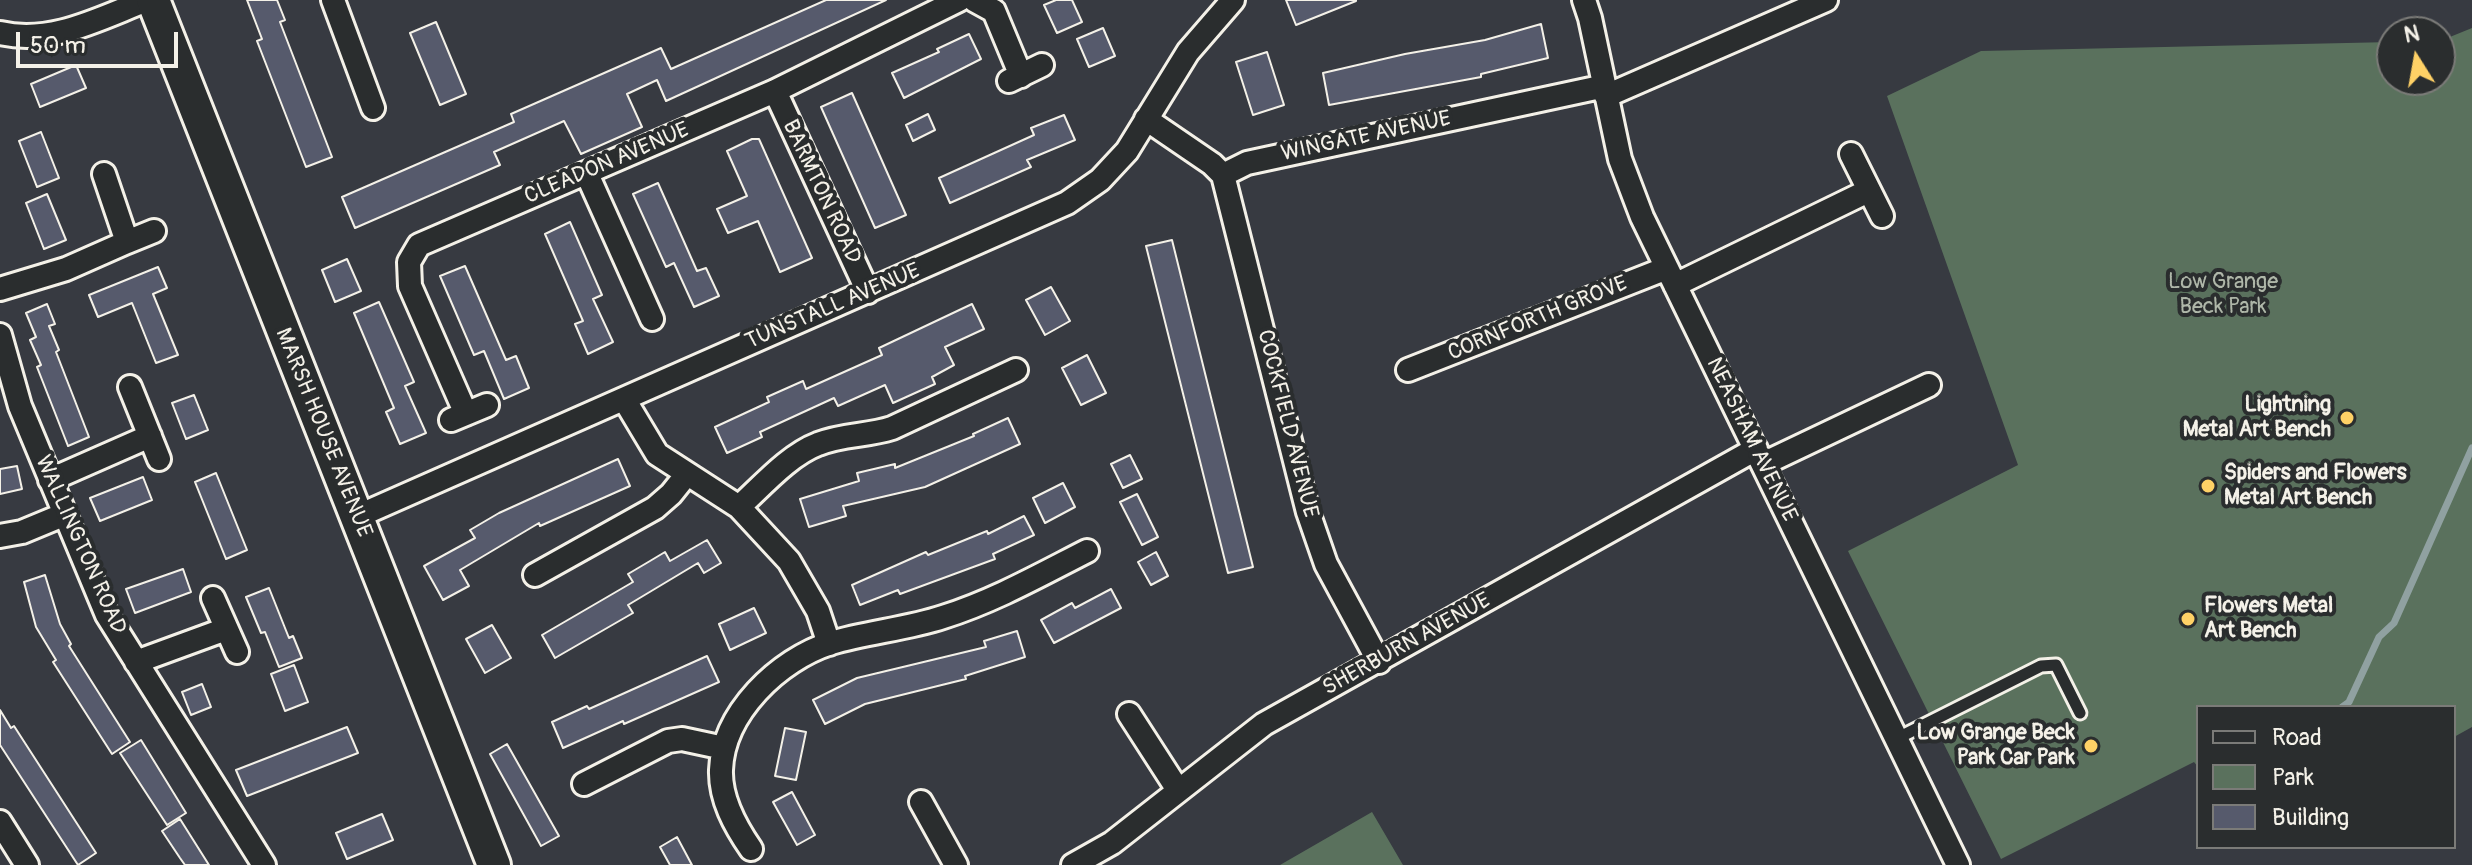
<!DOCTYPE html>
<style>
body{margin:0}
#map{position:relative;width:2472px;height:865px;overflow:hidden;background:#373a41;font-family:Pangolin,sans-serif}
canvas{display:block}
.legend{position:absolute;left:2196px;top:705px;width:260px;height:144px;box-sizing:border-box;background:#2a2d2e;border:2px solid #7b7b78;margin:0;padding:10px 14px;list-style:none;font-size:24px;color:#f4f1e8}
.legend li{display:flex;align-items:center;gap:16px;height:40px}
.legend b{width:40px;border:2px solid #7b7b78}
.north{position:absolute;left:2376px;top:16px;width:80px;height:80px;box-sizing:border-box;background:#2a2d2e;border:2px solid #7b7b78;border-radius:50%;rotate:349deg;font-size:22px;font-weight:700;line-height:32px;text-align:center;color:#f4f1e8}
.north::after{content:'';display:block;margin:auto;width:28px;height:36px;background:#ffd166;clip-path:polygon(50% 0,100% 100%,50% 72%,0 100%)}
.scale{position:absolute;left:16px;top:32px;width:162px;height:36px;box-sizing:border-box;border:4px solid #f4f1e8;border-top:0;padding-left:10px;font-size:24px;line-height:28px;white-space:nowrap;color:#f4f1e8;-webkit-text-stroke:6px #2a2d2e;paint-order:stroke}
</style>
<div id="map">
<canvas width="2472" height="865"></canvas>
<ul class="legend">
<li><b style="height:10px;background:#2a2d2e"></b>Road</li>
<li><b style="height:22px;background:#5a715d"></b>Park</li>
<li><b style="height:22px;background:#565a6c"></b>Building</li>
</ul>
<div class="north">N</div>
<div class="scale">50 m</div>
</div>
<script>
const c = document.querySelector('canvas').getContext('2d');
c.lineJoin = 'round';
function fillPath(path, color) { c.fillStyle = color; c.fill(path, 'evenodd'); }
function stroke(path, color, width, dash) { c.strokeStyle = color; c.lineWidth = width; c.lineCap = dash ? 'butt' : 'round'; c.setLineDash(dash || []); c.stroke(path); }
function label(font, color, halo, rows, align = 'center') {
  c.font = font + ' Pangolin,sans-serif'; c.lineWidth = 8; c.setLineDash([]); c.textBaseline = 'middle'; c.strokeStyle = halo; c.fillStyle = color; for (const [text, x, y, turn = 0] of rows) {
    c.save(); c.translate(x, y); c.rotate((+turn || 0) * Math.PI / 180); c.textAlign = isNaN(turn) ? turn : align; if (halo) c.strokeText(text, 0, 0); c.fillText(text, 0, 0); c.restore();
  }
}
fillPath(new Path2D(`
 M2472 28V727L2454 737V707H2198V767L2194 762 2001 859 1848 551 2018 465 1887 96 1981 51 2392 42V80H2440V41Z
 M1372 812 1403 865H1280Z`), '#5a715d');
stroke(new Path2D(`
 M2342 707 2349 702 2379 637 2394 623 2472 448`), '#90a1a1', 7);
const building = new Path2D(`
 M247 0H277L285 20 280 22 332 157 306 167 257 41 262 39Z
 M826 0H886L666 101 657 80 627 94 642 127 581 154 564 121 494 152 500 165 355 228 342 197 514 122 511 114 661 48 671 69Z
 M1056 0H1072L1082 22 1057 33 1044 5Z
 M1286 0H1356V1L1296 25Z
 M436 22 466 94 440 105 410 33Z
 M1541 24 1548 58 1481 74V77L1329 105 1323 73 1405 54 1485 40Z
 M1103 28 1115 56 1089 67 1077 39Z
 M969 34 981 59 904 98 892 73 939 52 937 49Z
 M1267 52 1284 105 1253 115 1236 62Z
 M76 65 86 88 40 107 31 84Z
 M852 93 906 215 875 228 821 107Z
 M928 114 935 130 913 141 906 125Z
 M1064 115 1075 140 1027 160 1031 167 950 203 939 178 1034 135 1031 128Z
 M41 132 59 178 37 187 19 141Z
 M752 139H759L812 258 780 272 758 221 728 233 717 209 747 196 727 151Z
 M658 183 697 271 706 268 719 296 694 307 674 263 666 267 633 194Z
 M47 194 66 240 44 249 26 203Z
 M570 222 602 295 593 299 613 342 588 354 575 324 583 321 545 234Z
 M1172 240 1253 567 1228 573 1146 246Z
 M347 259 361 291 335 302 322 270Z
 M465 266 506 360 516 356 529 388 504 399 484 351 474 355 440 276Z
 M158 267 167 288 153 294 178 355 156 363 132 303 98 317 89 295Z
 M1051 287 1070 321 1045 335 1026 300Z
 M379 302 414 382 405 386 426 433 400 444 386 412 394 408 354 313Z
 M47 304 55 324 49 326 59 350 56 352 89 437 68 446 37 367 41 365 30 340 36 337 26 313Z
 M972 304 984 329 945 347 954 365 932 377 935 384 893 403 885 385 838 406 834 398 760 432 762 437 727 453 715 427 769 402 767 397 803 381 806 389 882 355 879 348Z
 M1087 355 1106 393 1081 405 1062 368Z
 M194 395 208 430 186 439 172 403Z
 M1008 418 1020 444 925 487 843 506 846 516 809 527 800 499 859 481 857 473 895 464V468L974 436 973 434Z
 M1130 455 1142 479 1123 488 1111 464Z
 M618 459 630 486 540 526 539 523 460 570 469 586 443 600 424 566 475 538 470 530 499 513Z
 M17 466 22 489 0 494V469Z
 M216 473 247 550 226 559 195 482Z
 M143 477 152 500 100 521 90 498Z
 M1063 483 1075 507 1045 523 1033 498Z
 M1137 494 1158 537 1142 545 1120 502Z
 M1024 516 1034 535 993 554 995 559 900 594 898 590 860 605 852 585 926 552 928 555 987 531 988 534Z
 M707 540 721 563 704 573 698 563 628 605 633 613 555 658 542 635 633 582 628 574 650 561 665 552 670 561Z
 M1156 552 1168 576 1151 585 1138 562Z
 M183 569 191 592 135 613 126 589Z
 M45 575 60 624 71 644 69 646 130 742 112 754 53 662 56 660 36 627 24 582Z
 M269 588 289 638 293 636 302 658 279 667 265 632 261 633 246 597Z
 M1111 589 1121 608 1054 643 1041 620 1072 603 1075 608Z
 M754 608 766 633 730 650 719 624Z
 M492 625 511 658 485 673 466 639Z
 M1017 631 1025 657 965 676 966 679 865 704 825 724 813 700 857 678 986 647 984 641Z
 M707 656 719 682 624 724 623 721 563 748 552 722 587 706 589 709Z
 M294 665 308 702 285 711 271 674Z
 M202 684 211 707 191 715 182 692Z
 M0 710 11 728 14 726 96 853 78 865 0 745Z
 M347 727 358 753 247 796 236 770Z
 M785 728 806 732 796 780 775 776Z
 M141 740 186 813 167 825 120 753Z
 M507 744 559 836 541 846 490 754Z
 M792 792 815 835 797 845 773 802Z
 M382 814 393 840 347 859 336 833Z
 M180 819 209 865H185L180 858 162 831Z
 M677 837 692 865H670L660 847Z`);
fillPath(building, '#565a6c');
stroke(building, '#f4f1e8', 2);
const lane = new Path2D(`
 M1896 739 2041 666 2056 665 2080 713`);
const street = new Path2D(`
 M333 0 373 108
 M974 0 994 11 1021 76
 M1584 0 1590 18 1620 159 1642 217 1958 865
 M0 33C52 45 100 18 147 0
 M1009 81 1042 65
 M775 91 868 292
 M1606 96 1826 0
 M1146 119 1212 164 1223 175 1247 163 1605 86
 M1851 154 1882 216
 M104 174 127 242 154 231
 M587 174 652 319
 M1223 175 1308 512 1326 564 1379 662
 M1675 285 1868 191
 M0 289 66 269 127 242
 M0 335 20 406 107 615 264 865
 M1408 370 1667 268
 M130 387 159 459
 M624 399 657 454 739 507 789 561 818 611 829 644
 M466 414 410 286 409 262 419 245 775 91 959 0
 M451 420 487 405
 M1763 464 1929 385
 M50 480 150 436
 M739 507C762 486 789 455 818 444 842 434 868 436 892 428L1016 370
 M356 517 1067 203 1100 180 1127 151 1188 52 1233 0
 M0 536 22 532 63 515
 M535 575 655 508 671 494 687 474
 M213 598 237 652
 M136 662 226 629
 M1129 714 1178 790
 M584 784 668 741 682 739 724 748
 M921 802 956 865
 M0 822 27 865
 M751 849C735 826 720 799 721 770 723 713 778 660 831 643 867 632 907 629 943 617 994 601 1040 575 1087 551
 M1073 865 1112 843 1264 724 1756 449`);
const secondary = new Path2D(`
 M153 0 494 865`);
stroke(lane, '#f4f1e8', 17);
stroke(street, '#f4f1e8', 28);
stroke(secondary, '#f4f1e8', 38);
stroke(lane, '#2a2d2e', 11);
stroke(street, '#2a2d2e', 22);
stroke(secondary, '#2a2d2e', 32);
for (const [x, y, r, color] of [
 [2347,418,8,"#ffd166"],
 [2208,486,8,"#ffd166"],
 [2188,619,8,"#ffd166"],
 [2091,746,8,"#ffd166"]
]) { const dot = new Path2D(); dot.arc(x, y, r, 0, 2 * Math.PI); c.fillStyle = color; c.fill(dot); stroke(dot, '#2a2d2e', 3); }
label('22px', '#f4f1e8', '#2a2d2e', [
 ["WINGATE AVENUE",1366,137,-12],
 ["CLEADON AVENUE",607,164,-23],
 ["BARMTON ROAD",821,192,65],
 ["TUNSTALL AVENUE",833,307,-23],
 ["CORNFORTH GROVE",1538,319,-22],
 ["COCKFIELD AVENUE",1287,424,76],
 ["MARSH HOUSE AVENUE",323,433,68],
 ["NEASHAM AVENUE",1751,440,64],
 ["WALLINGTON ROAD",80,545,66],
 ["SHERBURN AVENUE",1407,645,-29]
]);
label('22px', '#afb7a9', '#2a2d2e', [
 ["Low Grange",2223,282],
 ["Beck Park",2223,307]
]);
label('bold 22px', '#f4f1e8', '#2a2d2e', [
 ["Lightning",2331,405],
 ["Metal Art Bench",2331,430],
 ["Spiders and Flowers",2224,473,"left"],
 ["Metal Art Bench",2224,498,"left"],
 ["Flowers Metal",2204,606,"left"],
 ["Art Bench",2204,631,"left"],
 ["Low Grange Beck",2075,733],
 ["Park Car Park",2075,758]
], 'right');
</script>
